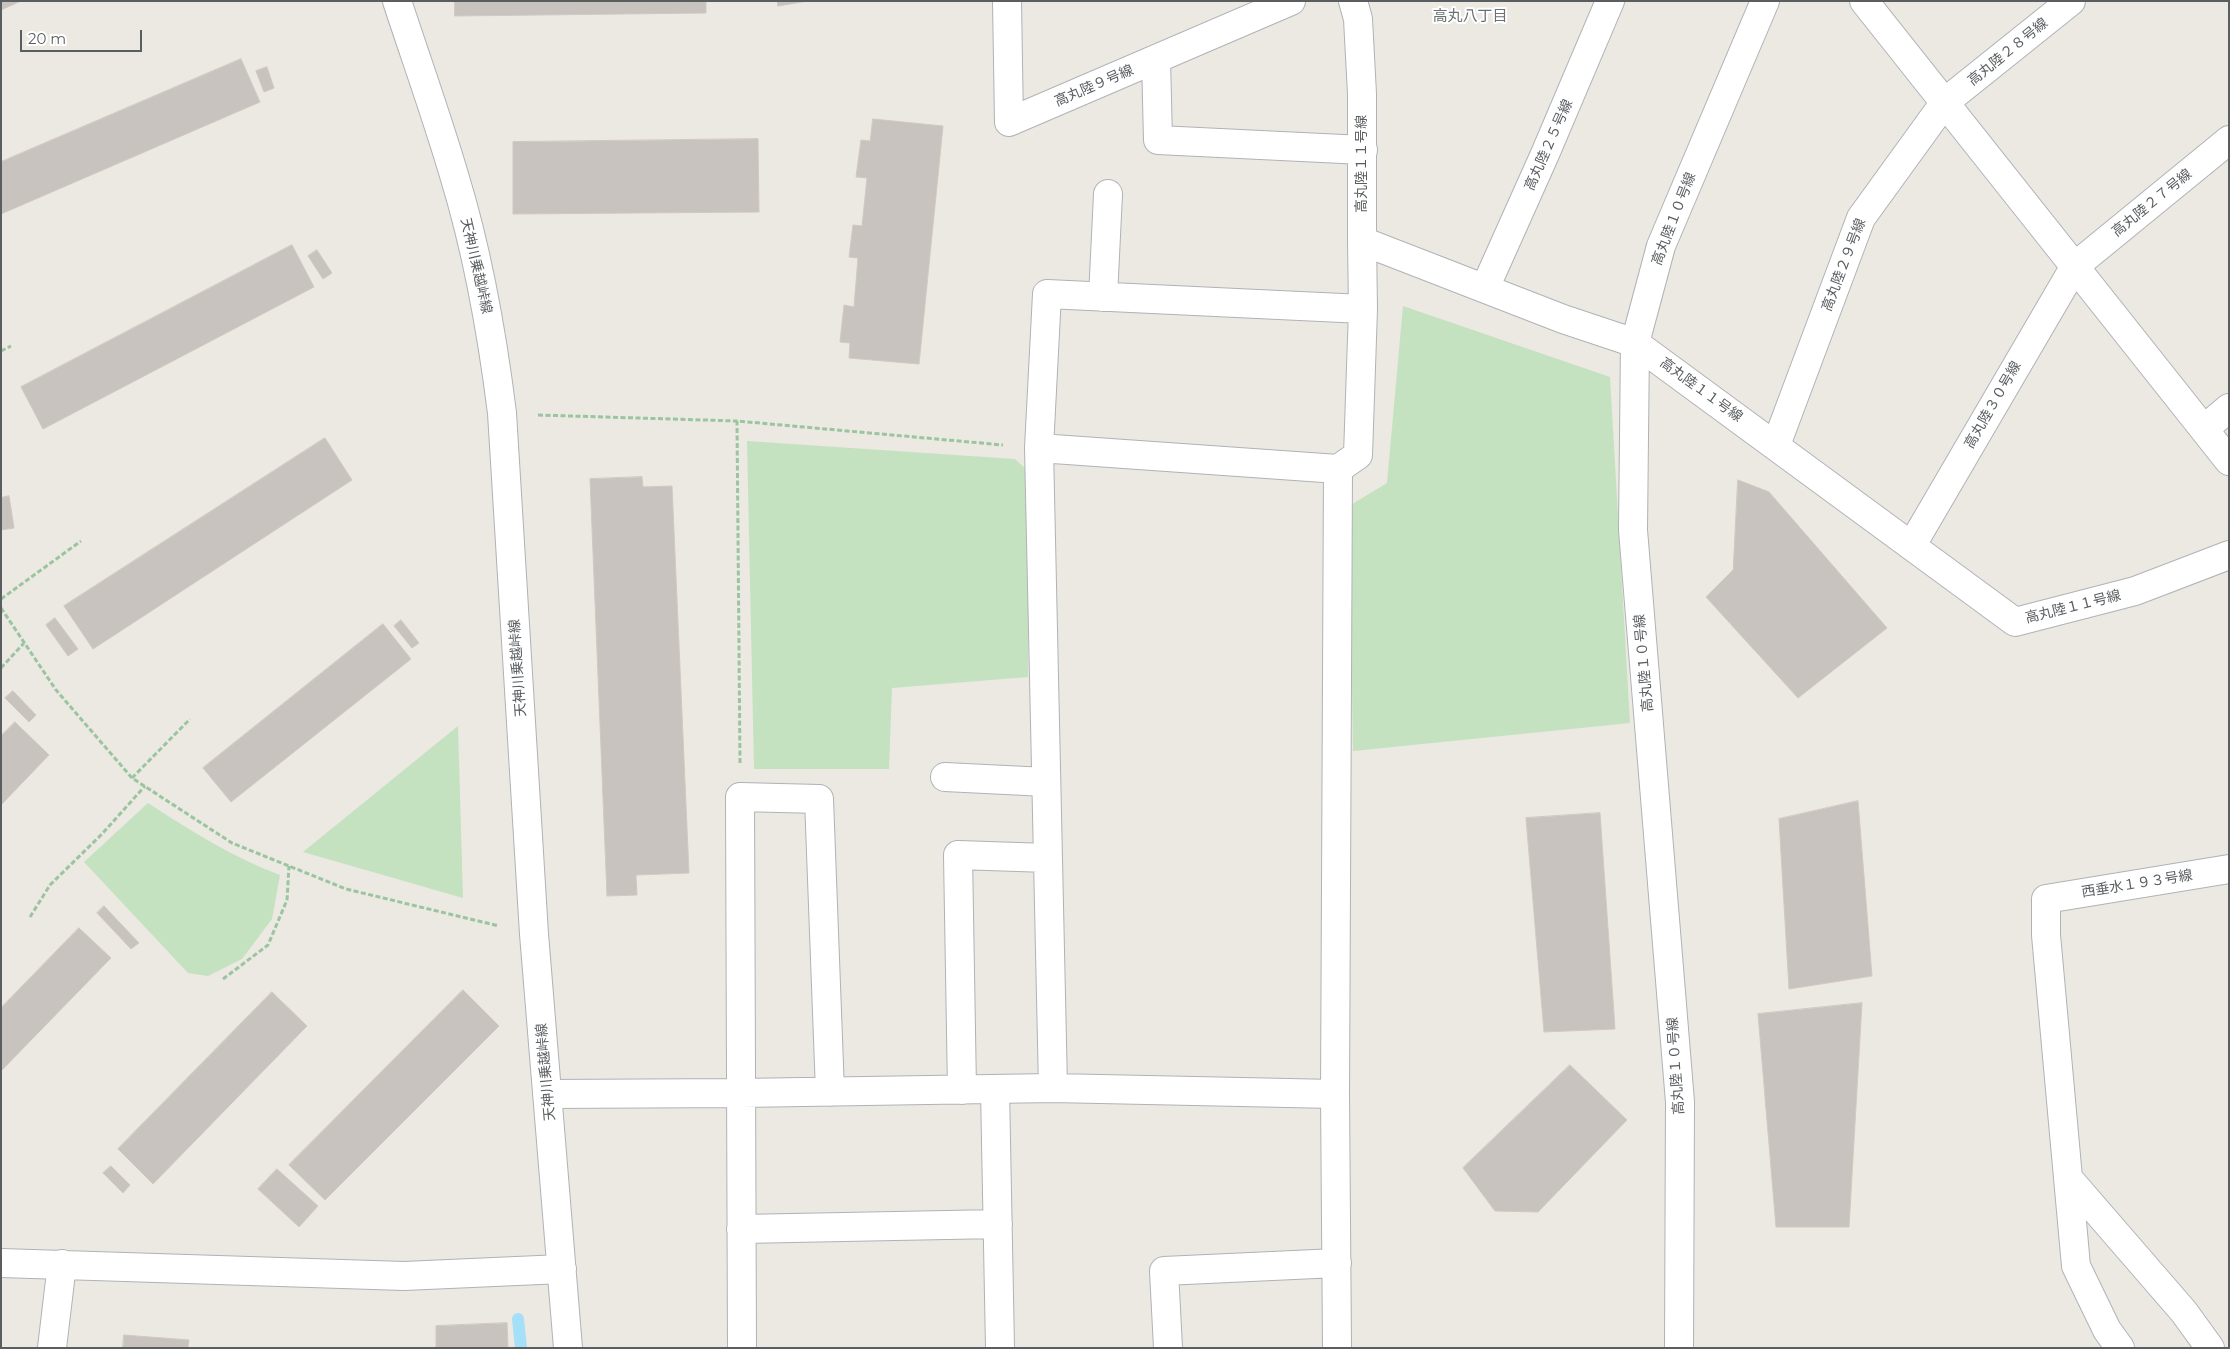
<!DOCTYPE html>
<meta charset="utf-8">
<style>
body{margin:0}
#map{position:relative;width:2230px;height:1349px;overflow:hidden;background:#ece8e2;font-family:Montserrat,sans-serif}
canvas{display:block}
.frame{position:absolute;inset:0;border:2px solid #5a5e61;pointer-events:none}
.scale{position:absolute;left:20px;top:30px;width:122px;height:22px;box-sizing:border-box;border:2px solid #5a5e61;border-top:0;padding-left:6px;font-size:15px;line-height:18px;white-space:nowrap;color:#5a5e61;-webkit-text-stroke:4px #fff;paint-order:stroke}
</style>
<div id="map">
<canvas width="2230" height="1349"></canvas>
<div class="frame"></div>
<div class="scale">20 m</div>
</div>
<script>
const ctx = document.querySelector('canvas').getContext('2d');
ctx.lineJoin = 'round';
function paint(path, color) {
  ctx.fillStyle = color;
  ctx.fill(path, 'evenodd');
}
function strokePath(path, color, width, dash) {
  ctx.strokeStyle = color;
  ctx.lineWidth = width;
  ctx.lineCap = dash ? 'butt' : 'round';
  ctx.setLineDash(dash || []);
  ctx.stroke(path);
}
function write(font, color, halo, rows, align = 'center') {
  ctx.font = font + ' Montserrat,"Noto Sans JP",sans-serif';
  ctx.lineWidth = 4;
  ctx.setLineDash([]);
  ctx.textBaseline = 'middle';
  ctx.strokeStyle = halo;
  ctx.fillStyle = color;
  for (const [text, x, y, turn = 0] of rows) {
    ctx.save();
    ctx.translate(x, y);
    ctx.rotate((+turn || 0) * Math.PI / 180);
    ctx.textAlign = isNaN(turn) ? turn : align;
    if (halo) ctx.strokeText(text, 0, 0);
    ctx.fillText(text, 0, 0);
    ctx.restore();
  }
}
paint(new Path2D(`
 M1403 306 1610 377 1630 723 1353 751 1349 506 1387 483Z
 M747 441 1015 459 1028 471V677L892 688 889 769H754Z
 M458 726 463 898 303 852Z
 M148 803C191 831 232 857 280 875L272 919 242 959 208 976 188 973 84 862Z`), '#c4e2bf');
strokePath(new Path2D(`
 M518 1319 521 1348`), '#a5e0f9', 12);
const building = new Path2D(`
 M1 1H21L1 10Z
 M455 1H706V13L455 16Z
 M778 1H808L778 6Z
 M241 59 260 102 1 214V162Z
 M267 67 274 88 264 92 256 71Z
 M873 119 943 126 919 364 849 358 850 343 840 342 844 305 854 307 858 258 849 257 853 225 862 226 867 178 856 177 861 140 870 141Z
 M758 139 759 212 513 214V142Z
 M292 245 314 287 43 429 21 387Z
 M317 250 332 273 323 279 308 256Z
 M325 438 352 480 93 649 64 606Z
 M642 477 643 487 672 486 689 873 636 875 637 895 607 896 590 479Z
 M1738 480 1769 492 1887 628 1798 698 1706 597 1733 570Z
 M9 496 14 528 1 530V498Z
 M55 618 78 649 68 656 46 625Z
 M401 620 419 643 412 648 394 626Z
 M383 624 411 659 231 802 203 768Z
 M13 691 36 715 29 722 5 698Z
 M15 722 49 755 1 805V736Z
 M1858 801 1872 976 1789 989 1779 819Z
 M1600 813 1615 1029 1544 1032 1526 818Z
 M104 906 139 943 131 949 97 913Z
 M79 928 111 958 1 1071V1008Z
 M463 990 499 1026 325 1200 289 1165Z
 M272 992 307 1026 153 1184 118 1149Z
 M1862 1003 1849 1227H1776L1758 1014Z
 M1570 1065 1627 1120 1538 1212 1495 1211 1463 1168Z
 M111 1166 130 1185 123 1193 103 1173Z
 M277 1169 318 1206 299 1227 258 1189Z
 M507 1323 508 1348H436V1326Z
 M124 1335 189 1340 188 1348H123Z`);
paint(building, '#c8c3be');
strokePath(building, '#d0c9c0', 1);
const minor = new Path2D(`
 M397 1C416 59 437 117 454 175 478 253 492 333 502 413L534 934 568 1348
 M1007 1 1009 122 1291 1
 M1353 1 1358 19 1362 94V241L1563 319 1635 343 2015 622 2135 591 2229 555
 M1864 1 2229 461
 M1156 59 1158 140 1363 150
 M1485 288 1545 154 1610 1
 M1103 297 1108 194
 M2204 429 2229 408
 M1776 445 1861 218 1945 102 2071 1
 M1039 448 1338 469 1358 455 1363 309 1362 241
 M1912 545 2075 266 2229 140
 M945 777 1046 782
 M1053 1088 1039 448 1047 294 1363 309
 M995 1089 1000 1348
 M962 1090 958 855 1048 858
 M547 1094 741 1093 1053 1088 1335 1094
 M2068 1178 2184 1312 2210 1348
 M741 1229 998 1224
 M1 1263 404 1276 562 1269
 M52 1348 62 1264
 M742 1348 740 797 819 799 830 1092
 M1168 1348 1164 1271 1337 1263
 M1337 1348 1335 1094 1338 469
 M1679 1348 1680 1102 1633 530 1635 343 1661 246 1765 1
 M2120 1348 2107 1330 2076 1266 2046 935V899L2229 869`);
strokePath(minor, '#afb3b6', 30);
strokePath(new Path2D(`
 M1 351 11 346
 M538 415 737 421
 M1 599 81 541
 M1 608 56 690 132 778 232 843 346 889 499 926
 M1 668 24 643
 M740 763 737 421 1003 445
 M132 778 190 719
 M30 917 50 885 102 834 145 786
 M223 979 268 945 287 900 289 866`), '#9ac5a0', 3, [5, 2.5]);
strokePath(minor, '#fff', 28);
write('14px', '#5a5e61', '#fff', [
 ["高丸陸２８号線",2008,52,-39],
 ["高丸陸９号線",1094,86,-23],
 ["高丸陸２５号線",1549,145,-66],
 ["高丸陸１１号線",1362,164,-90],
 ["高丸陸２７号線",2152,203,-39],
 ["高丸陸１０号線",1674,219,-69],
 ["高丸陸２９号線",1844,265,-69],
 ["天神川乗越峠線",476,266,77],
 ["高丸陸１１号線",1701,390,36],
 ["高丸陸３０号線",1993,405,-60],
 ["高丸陸１１号線",2073,607,-14],
 ["高丸陸１０号線",1644,663,-95],
 ["天神川乗越峠線",518,668,-94],
 ["西垂水１９３号線",2137,884,-9],
 ["高丸陸１０号線",1676,1066,-94],
 ["天神川乗越峠線",546,1072,-95]
]);
write('15px', '#6b7073', '#fff', [
 ["高丸八丁目",1470,17]
]);
</script>
